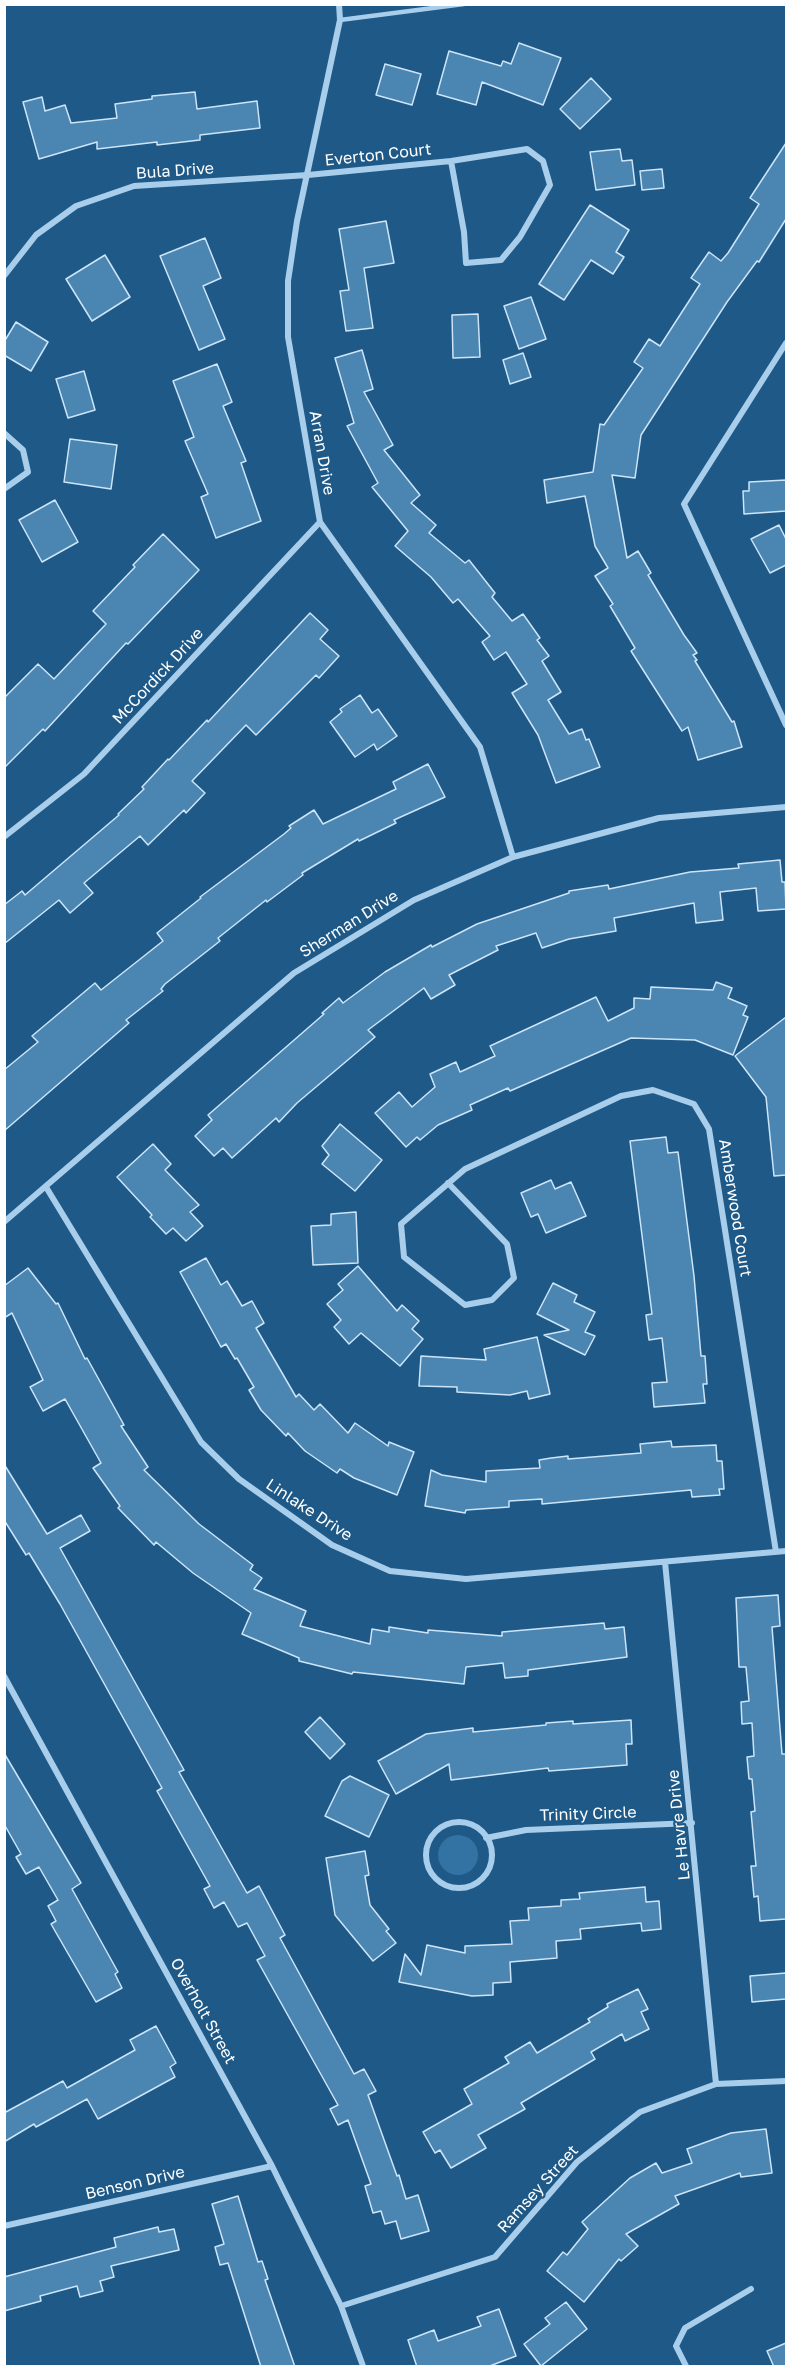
<!DOCTYPE html>
<style>
body{margin:0}
#map{position:relative;width:791px;height:2371px;overflow:hidden;background:#1e5987;font-family:"Golos Text",sans-serif}
canvas{display:block}
.frame{position:absolute;inset:0;border:6px solid #fff;pointer-events:none}
</style>
<div id="map">
<canvas width="791" height="2371"></canvas>
<div class="frame"></div>
</div>
<script>
const ctx = document.querySelector('canvas').getContext('2d');
ctx.lineJoin = 'round';
function paint(path, color) {
  ctx.fillStyle = color;
  ctx.fill(path, 'evenodd');
}
function strokePath(path, color, width, dash) {
  ctx.strokeStyle = color;
  ctx.lineWidth = width;
  ctx.lineCap = dash ? 'butt' : 'round';
  ctx.setLineDash(dash || []);
  ctx.stroke(path);
}
function write(font, color, halo, rows, align = 'center') {
  ctx.font = font + ' "Golos Text",sans-serif';
  ctx.lineWidth = 4.5;
  ctx.setLineDash([]);
  ctx.textBaseline = 'middle';
  ctx.strokeStyle = halo;
  ctx.fillStyle = color;
  for (const [text, x, y, turn = 0] of rows) {
    ctx.save();
    ctx.translate(x, y);
    ctx.rotate((+turn || 0) * Math.PI / 180);
    ctx.textAlign = isNaN(turn) ? turn : align;
    if (halo) ctx.strokeText(text, 0, 0);
    ctx.fillText(text, 0, 0);
    ctx.restore();
  }
}
paint(new Path2D(`
 M438 1855a20 20 0 1 1 40 0a20 20 0 1 1-40 0Z`), '#3273a4');
const building = new Path2D(`
 M519 43 561 58 543 105 482 82 476 105 437 94 449 51 501 66 503 61 511 64Z
 M385 64 421 74 412 105 376 95Z
 M591 78 611 99 580 129 560 109Z
 M195 92 197 109 257 101 260 128 200 135V140L157 145V142L97 149V142L39 159 23 102 42 97 45 111 65 105 71 123 117 118 115 104 152 99V96Z
 M786 143V219L759 262 757 261 727 302 641 435 635 478 612 475 627 558 638 551 651 573 648 575 684 635 697 653 693 655 697 660 695 661 732 722 734 721 742 747 698 760 688 727 682 731 631 651 635 648 610 606 613 604 595 576 608 568 595 546 585 496 547 503 544 480 593 472 600 424 604 425 643 368 634 362 649 339 660 346 700 284 691 278 709 252 721 261 728 253 759 204 750 198Z
 M620 149 622 161 632 160 635 185 596 190 590 152Z
 M662 169 664 188 642 190 640 171Z
 M590 205 629 230 616 252 624 257 613 274 591 260 564 300 539 284Z
 M386 221 394 263 364 268 373 328 346 331 340 291 349 290 339 229Z
 M205 238 221 278 203 286 225 339 199 350 160 256Z
 M105 255 130 297 92 321 66 279Z
 M531 297 546 339 519 349 504 306Z
 M478 314 480 357 453 358 452 315Z
 M16 322 48 342 31 371 4 355V342Z
 M362 350 373 389 364 392 393 445 384 450 420 495 411 503 436 525 429 533 465 563 469 560 495 593 492 597 512 621 523 614 540 638 537 640 549 656 542 661 561 692 548 700 569 734 582 729 586 740 589 739 600 767 556 783 538 735 512 693 527 684 506 652 494 660 482 642 490 636 458 599 453 603 431 577 395 546 408 531 372 487 378 483 347 426 354 423 335 358Z
 M523 353 531 377 510 384 503 360Z
 M217 364 232 402 223 406 246 461 241 463 261 521 216 538 201 497 208 494 185 441 194 437 173 381Z
 M84 371 95 410 68 418 56 379Z
 M70 439 117 445 111 489 64 482Z
 M786 480V511L744 514 743 491H749V482Z
 M55 500 78 542 42 562 19 520Z
 M779 525 786 539V565L770 573 751 539Z
 M163 534 199 570 128 644 126 643 45 731 43 729 4 768V698L38 664 54 679 106 624 93 611 135 567 133 565Z
 M310 613 328 630 320 639 339 656 319 678 316 675 256 735 246 725 192 781 205 793 186 813 184 810 148 845 140 836 84 883 93 893 70 913 59 900 4 944V905L22 891 25 895 119 815 118 814 144 789 142 787 168 759 169 760 207 720 208 722Z
 M360 695 372 713 378 709 397 736 377 750 374 744 355 757 330 722 342 712 340 709Z
 M428 764 445 797 394 820 396 823 359 841 358 839 302 873 303 875 267 902 266 900 218 938 220 941 165 984 161 989 163 991 126 1020 129 1023 4 1131V1070L38 1042 32 1036 95 983 101 990 163 941 157 933 201 898 200 897 284 834 291 828 289 826 314 810 323 824 396 789 393 782Z
 M780 860 782 882H785L786 909 758 911 756 888 720 892 723 920 696 923 694 903 614 918 616 931 569 939 542 948 536 933 496 946 498 950 449 975 455 985 431 999 424 988 368 1030 375 1037 297 1103 279 1122 276 1118 232 1158 223 1148 214 1156 195 1136 212 1120 208 1115 324 1014 322 1013 339 998 343 1003 385 972 431 945 432 947 477 924 569 893V891L608 885 609 889 690 872 739 868 738 864Z
 M716 982 732 988 728 998 747 1006 743 1015 748 1017 733 1055 695 1040 631 1038 510 1091 508 1088 470 1105 472 1110 438 1125 420 1140 417 1137 406 1147 375 1113 399 1092 412 1107 435 1087 430 1074 456 1062 460 1072 495 1056 490 1046 596 997 608 1021 634 1008V998L650 999 651 987 713 990Z
 M786 1017V1175L774 1176 766 1097 735 1056Z
 M340 1124 382 1160 355 1191 322 1164 329 1155 322 1146Z
 M666 1137 668 1153 678 1152 694 1276 701 1356H705L707 1384H703L705 1403 654 1407 652 1383 667 1382 662 1338 649 1340 646 1315 652 1314 630 1141Z
 M153 1144 171 1164 165 1170 199 1205 190 1212 203 1226 186 1241 173 1228 166 1234 150 1217 152 1215 117 1177Z
 M551 1180 555 1189 571 1182 586 1216 546 1233 538 1214 531 1217 521 1193Z
 M356 1212 358 1263 313 1265 311 1226 331 1225V1214Z
 M206 1258 221 1285 227 1281 242 1306 252 1301 264 1323 256 1328 296 1397 299 1394 314 1410 320 1404 348 1433 355 1423 388 1446 389 1442 414 1452 397 1495 354 1478 340 1469 337 1473 305 1451 288 1433 286 1436 261 1410 249 1390 254 1387 237 1358 235 1359 226 1344 221 1347 180 1272Z
 M358 1266 397 1311 402 1305 419 1321 412 1329 423 1339 400 1366 361 1333 349 1344 334 1327 341 1320 327 1304 343 1290 338 1284Z
 M28 1268 56 1304 58 1303 85 1359 87 1358 124 1425 121 1426 148 1467 144 1470 199 1524 253 1565 250 1570 262 1578 254 1589 306 1611 300 1626 370 1644 372 1629 389 1632V1627L428 1633V1630L502 1636V1632L604 1623 605 1629 624 1627 627 1657 528 1670V1676L505 1678 503 1663 466 1667 464 1684 353 1672 352 1674 299 1661V1658L242 1634 251 1613 193 1573 156 1542 154 1545 118 1508 120 1506 93 1468 101 1463 65 1399 43 1411 30 1387 43 1380 12 1313 4 1318V1286Z
 M553 1283 577 1295 574 1302 595 1312 585 1332 595 1336 585 1355 544 1335 569 1330 537 1314Z
 M537 1337 550 1394 529 1399 527 1391 510 1395 457 1392V1387L419 1386 421 1356 486 1360 484 1349Z
 M671 1441 672 1447 716 1445 717 1461H722L724 1489H719L720 1495 692 1497 691 1490 542 1504V1499L509 1501V1507L466 1510 465 1513 425 1506 431 1470 442 1475 486 1482V1471L540 1468 539 1460 551 1458 568 1456V1459L641 1453 640 1444Z
 M4 1464 47 1534 81 1515 90 1531 60 1548 184 1770 179 1772 247 1893 259 1886 285 1935 280 1938 354 2074 364 2069 376 2091 368 2095 397 2176 399 2175 406 2199 418 2195 429 2231 401 2239 396 2221 385 2224 381 2211 373 2213 365 2186 371 2184 348 2120 338 2125 330 2109 338 2105 257 1960 265 1956 247 1923 238 1927 224 1902 214 1908 204 1889 210 1886 157 1791 162 1788 60 1604 29 1553 26 1555 4 1520Z
 M778 1595 780 1626 772 1627 782 1754H786V1919L760 1921 758 1896 754 1897 751 1866H756L751 1812 755 1811 752 1779H749L747 1757 754 1756 752 1723 742 1724 741 1702 749 1701 746 1667H739L736 1598Z
 M320 1717 345 1744 330 1759 305 1732Z
 M631 1720 632 1744H626L627 1765 549 1771 548 1768 451 1780 449 1764 396 1794 378 1761 426 1734 473 1728V1732L546 1725V1723L573 1721V1724Z
 M4 1753 81 1883 72 1889 118 1972 115 1974 122 1988 96 2002 51 1924 56 1921 48 1906 58 1900 39 1867 26 1874 16 1857 21 1854 4 1824Z
 M350 1776 389 1795 369 1837 325 1816 342 1781Z
 M365 1851 369 1875 365 1876 370 1905 389 1929 386 1931 396 1943 373 1961 335 1915 326 1858Z
 M645 1887 646 1902 659 1901 661 1929 642 1931 641 1923 580 1929 581 1939 556 1941 557 1958 510 1962 511 1982 493 1983V1995L472 1996 399 1982 405 1954 421 1975 427 1945 465 1953V1946L512 1944 510 1921 529 1920 528 1908 561 1906V1900L580 1899 579 1893Z
 M786 1973V1999L752 2002 750 1976Z
 M638 1989 648 2009 641 2012 649 2029 625 2041 622 2034 591 2052 595 2059 521 2103 525 2109 478 2135 486 2148 451 2168 440 2150 435 2153 423 2132 472 2104 464 2089 509 2063 505 2057 530 2042 537 2053 590 2022 588 2019 608 2007 607 2004Z
 M156 2026 176 2063 170 2067 175 2077 98 2119 87 2099 36 2127 34 2124 4 2142V2113L63 2081 67 2088 135 2050 130 2040Z
 M766 2129 772 2173 741 2177 740 2173 675 2196 679 2204 626 2234 638 2246 621 2261 619 2259 584 2302 547 2271 563 2252 567 2255 588 2229 582 2222 630 2178 656 2163 662 2173 692 2163 687 2149 731 2133Z
 M238 2196 258 2262 262 2261 268 2279 265 2280 295 2367H261L228 2263 220 2265 215 2247 224 2244 212 2204Z
 M158 2227 159 2232 174 2229 179 2250 111 2266 114 2277 100 2281 103 2291 80 2297 77 2286 40 2296 41 2301 4 2311V2277L116 2247 114 2238Z
 M566 2302 587 2329 541 2366 524 2344 550 2324 545 2318Z
 M499 2309 516 2356 487 2367H417L408 2340 434 2330 438 2341 481 2326 477 2317Z
 M786 2343V2367H774L767 2351Z`);
paint(building, '#4b85b1');
strokePath(building, '#cde5f8', 1.5);
strokePath(new Path2D(`
 M340 20 464 4`), '#a8ceeb', 4.5);
strokePath(new Path2D(`
 M339 4 340 20 297 221 288 281V337L320 522 480 747 513 857
 M4 276 36 235 76 206 134 186 308 175 451 161 464 232 466 263 501 260 520 237 550 185 543 161 527 149 451 161
 M786 343 684 504 786 725
 M4 433 23 450 28 472 4 489
 M4 837 84 774 320 522
 M448 1183 507 1244 514 1278 492 1300 465 1305 404 1257 401 1224 465 1169 621 1096 653 1090 694 1104 709 1129 776 1552
 M46 1187 201 1442 239 1479 332 1545 390 1571 466 1579 786 1551
 M4 1222 294 973 414 900 513 857 659 818 786 807
 M665 1562 716 2084
 M4 1676 272 2166 341 2306 363 2366
 M426 1855a33 33 0 1 1 66 0a33 33 0 1 1-66 0Z
 M486 1838 526 1830 692 1823
 M4 2226 272 2166
 M341 2306 495 2257 577 2162 640 2112 716 2084 786 2081
 M686 2366 676 2346 685 2328 751 2289`), '#a8ceeb', 6);
write('16px', '#fff', '#1e5987', [
 ["Everton Court",378,155,-6],
 ["Bula Drive",175,171,-4],
 ["Arran Drive",322,453,80],
 ["McCordick Drive",158,676,-47],
 ["Sherman Drive",349,924,-32],
 ["Amberwood Court",735,1208,81],
 ["Linlake Drive",309,1510,33],
 ["Trinity Circle",588,1814,-2],
 ["Le Havre Drive",679,1825,-96],
 ["Overholt Street",203,2011,61],
 ["Benson Drive",135,2183,-13],
 ["Ramsey Street",538,2189,-48]
]);
</script>
